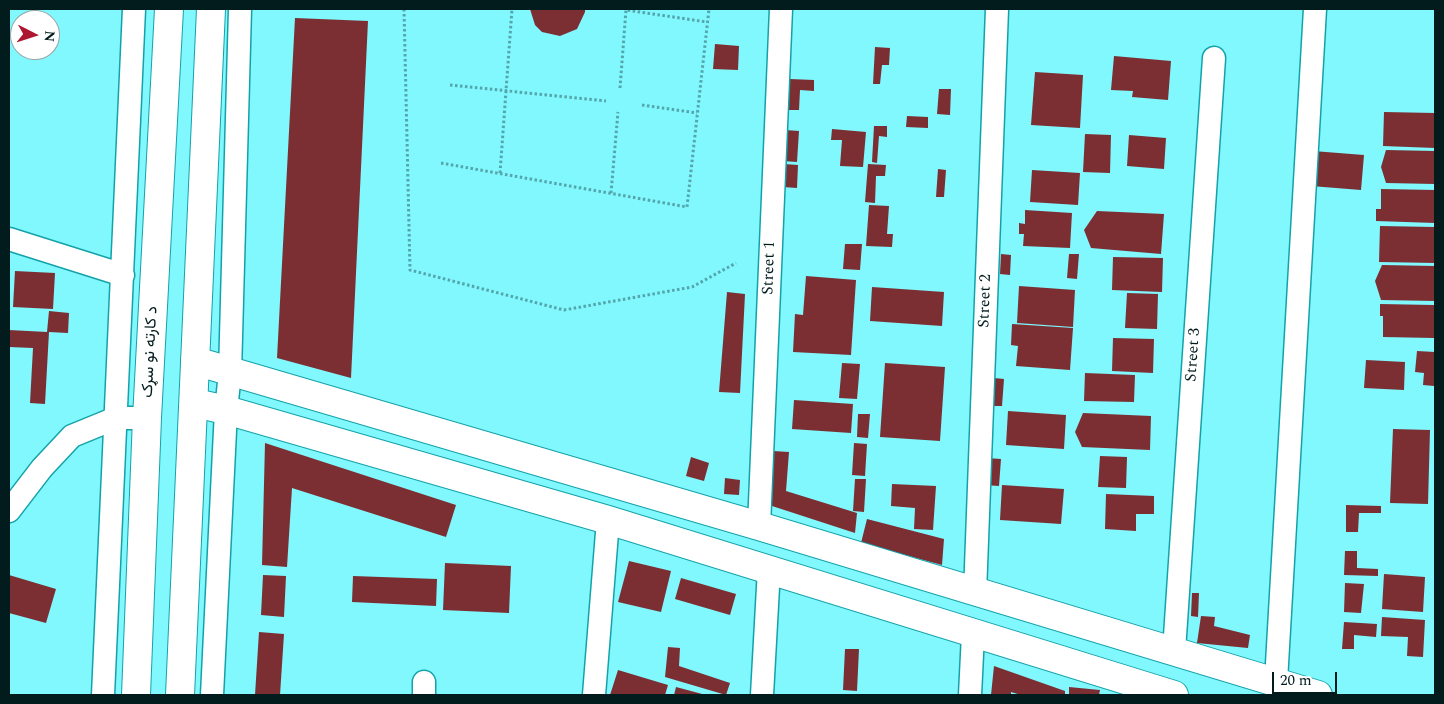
<!DOCTYPE html>
<meta charset="utf-8">
<style>
body{margin:0}
#map{position:relative;width:1444px;height:704px;overflow:hidden;background:#81f7fe;font-family:Spectral,serif}
canvas{display:block}
.frame{position:absolute;inset:0;border:10px solid #021b1d;pointer-events:none}
.north{position:absolute;left:10px;top:10px;width:50px;height:50px;box-sizing:border-box;background:#fff;border:1px solid #9aa4a5;border-radius:50%;rotate:95deg;font-size:14px;font-weight:700;line-height:20px;text-align:center;color:#021b1d}
.north::after{content:'';display:block;margin:auto;width:18px;height:22px;background:#ad1830;clip-path:polygon(50% 0,100% 100%,50% 72%,0 100%)}
.scale{position:absolute;left:1272px;top:672px;width:65px;height:22px;box-sizing:border-box;border:2px solid #021b1d;border-top:0;padding-left:6px;font-size:15px;line-height:18px;white-space:nowrap;color:#021b1d;-webkit-text-stroke:4px #fff;paint-order:stroke}
</style>
<div id="map">
<canvas width="1444" height="704"></canvas>
<div class="frame"></div>
<div class="north">N</div>
<div class="scale">20 m</div>
</div>
<script>
const ctx = document.querySelector('canvas').getContext('2d');
ctx.lineJoin = 'round';
function paint(path, color) {
  ctx.fillStyle = color;
  ctx.fill(path, 'evenodd');
}
function strokePath(path, color, width, dash) {
  ctx.strokeStyle = color;
  ctx.lineWidth = width;
  ctx.lineCap = dash ? 'butt' : 'round';
  ctx.setLineDash(dash || []);
  ctx.stroke(path);
}
function write(font, color, halo, rows, align = 'center') {
  ctx.font = font + ' Spectral,Vazirmatn,serif';
  ctx.lineWidth = 5;
  ctx.setLineDash([]);
  ctx.textBaseline = 'middle';
  ctx.strokeStyle = halo;
  ctx.fillStyle = color;
  for (const [text, x, y, turn = 0] of rows) {
    ctx.save();
    ctx.translate(x, y);
    ctx.rotate((+turn || 0) * Math.PI / 180);
    ctx.textAlign = isNaN(turn) ? turn : align;
    if (halo) ctx.strokeText(text, 0, 0);
    ctx.fillText(text, 0, 0);
    ctx.restore();
  }
}
paint(new Path2D(`
 M530 9H585V12L577 29 560 36 542 32 535 25Z
 M295 18 368 21 351 378 277 358Z
 M715 44 739 46 738 70 713 69Z
 M875 47 890 48 889 65H882L880 84H873Z
 M1114 56 1171 61 1168 100 1132 97 1133 91 1111 90Z
 M1035 72 1083 75 1080 128 1031 125Z
 M790 79 814 80V91L800 90 799 110H788Z
 M939 89H951L950 115 937 114Z
 M1384 112 1435 113V148L1383 146Z
 M907 116 928 117V128L906 127Z
 M874 126H887V137L879 136 877 163 872 162Z
 M832 129 866 132 863 167 840 166 842 140H831Z
 M785 130 799 131 797 162 783 161Z
 M1085 134 1111 135 1110 173 1083 172Z
 M1129 135 1166 138 1164 169 1127 166Z
 M1386 150 1435 151V184L1386 183 1381 167Z
 M1313 151 1364 155 1361 190 1311 186Z
 M784 164 798 165 797 188 783 187Z
 M868 164 886 165 885 176H876L875 203 865 202Z
 M938 169 946 170 944 197H936Z
 M1032 170 1080 173 1078 205 1030 202Z
 M1381 189 1435 190V223L1376 221V209H1381Z
 M869 205 889 206 887 234H893L892 247 866 246Z
 M1025 210 1072 213 1070 248 1023 246 1024 234H1019V223L1025 224Z
 M1097 211 1164 214 1161 254 1091 248 1084 230Z
 M1380 226 1435 227V263L1379 262Z
 M845 244H862L860 270 843 269Z
 M1001 254 1011 255 1010 275 1000 274Z
 M1069 254H1079L1077 279 1067 278Z
 M1113 257 1163 258 1162 292 1112 290Z
 M1382 265 1435 266V301L1381 300 1375 281Z
 M15 271 55 273 53 309 13 307Z
 M806 276 856 280 851 355 793 352 795 314 803 315Z
 M1019 286 1075 290 1073 327 1017 323Z
 M872 287 944 292 942 326 870 321Z
 M727 292 745 294 740 393 719 392Z
 M1127 293 1158 294 1157 329 1125 328Z
 M1380 304 1434 305V338L1383 337V316H1380Z
 M49 311 69 313 68 333 49 332 45 404 30 403 33 348 9 347V330L47 332Z
 M1012 324 1073 328 1070 370 1016 366 1018 346 1011 345Z
 M1113 338 1154 339 1153 373 1112 371Z
 M1417 351 1435 352 1434 386 1423 385 1424 373 1415 372Z
 M1366 360 1405 362 1404 390 1364 388Z
 M842 363 860 364 857 399 839 398Z
 M885 363 945 367 940 441 880 437Z
 M1085 373 1135 375 1134 402 1084 401Z
 M994 378 1004 379 1002 406H992Z
 M794 400 853 404 851 433 792 429Z
 M1008 411 1066 415 1064 449 1006 445Z
 M1083 413 1151 416 1150 450 1082 447 1075 432Z
 M858 414H870L868 438 857 437Z
 M1393 429 1430 430 1428 504 1390 503Z
 M265 443 456 505 446 537 292 488 287 567 262 565Z
 M854 443 867 444 865 476 852 475Z
 M773 451 789 452 786 491 857 513 855 533 769 505Z
 M1100 456 1127 457 1126 488 1098 487Z
 M691 457 709 463 704 481 686 476Z
 M986 458 1001 459 999 486 984 485Z
 M725 478 740 480 739 495 724 494Z
 M855 479H866L864 512 853 511Z
 M892 484 936 486 933 530 914 529 915 508 891 506Z
 M1002 485 1064 489 1061 524 1000 520Z
 M1106 494 1154 496V514H1136V531L1105 529Z
 M1346 505 1381 506V513H1359L1358 532H1346Z
 M867 519 944 539 942 565 861 543Z
 M1345 551H1357V568L1378 569V576L1344 575Z
 M629 561 671 571 661 612 618 602Z
 M445 563 511 566 509 613 443 610Z
 M1384 574 1425 577 1423 612 1382 609Z
 M9 575 56 589 46 623 9 613Z
 M263 575 286 576 284 617 261 615Z
 M353 576 437 579 436 606 352 602Z
 M681 578 736 594 730 615 675 599Z
 M1345 583 1364 584 1361 613 1344 612Z
 M1192 593H1199L1198 617 1191 616Z
 M1201 616 1215 617 1214 626 1250 635 1248 648 1197 643Z
 M1382 617 1425 620 1423 657 1407 656 1408 637 1381 636Z
 M1344 622 1377 624 1376 637 1354 635V649H1342Z
 M259 632 284 634 280 695H255Z
 M668 647 680 648 679 666 730 683 726 695 665 677Z
 M845 649H859L857 691 843 690Z
 M994 666 1065 691V695H1021L1011 692V695H991Z
 M618 670 668 685 665 695H610Z
 M676 687 706 695H674Z
 M1069 687 1100 690 1099 695H1069Z`), '#7c2f32');
const street = new Path2D(`
 M9 239 123 275
 M9 511 42 468 72 436 116 418H147
 M759 526 781 9
 M975 593 997 9
 M1174 651 1214 58
 M1276 681 1315 9
 M103 695 134 9
 M212 695 226 410 230 373 240 9
 M424 695V682
 M594 695 608 520
 M762 695 769 569
 M970 695 973 634`);
const secondary = new Path2D(`
 M195 361 759 526 1318 695
 M195 403 226 410 608 520 1174 695`);
const highway = new Path2D(`
 M136 695 147 418 169 9
 M180 695 211 9`);
strokePath(street, '#14a2a9', 25);
strokePath(secondary, '#14a2a9', 30);
strokePath(highway, '#14a2a9', 30);
strokePath(new Path2D(`
 M404 9 410 270 564 310 692 287 736 263
 M450 85 606 101
 M620 88 626 10 707 22
 M642 105 697 113
 M441 163 687 207 709 9
 M500 173 512 9
 M611 193 618 112`), '#52a6ac', 3, [2.5, 2.5]);
strokePath(street, '#fff', 22);
strokePath(secondary, '#fff', 28);
strokePath(highway, '#fff', 28);
write('16px', '#021b1d', '#fff', [
 ["Street 1",770,268,-88],
 ["Street 2",986,301,-88],
 ["د کارته نو سړک",151,352,-87],
 ["Street 3",1194,355,-86]
]);
</script>
